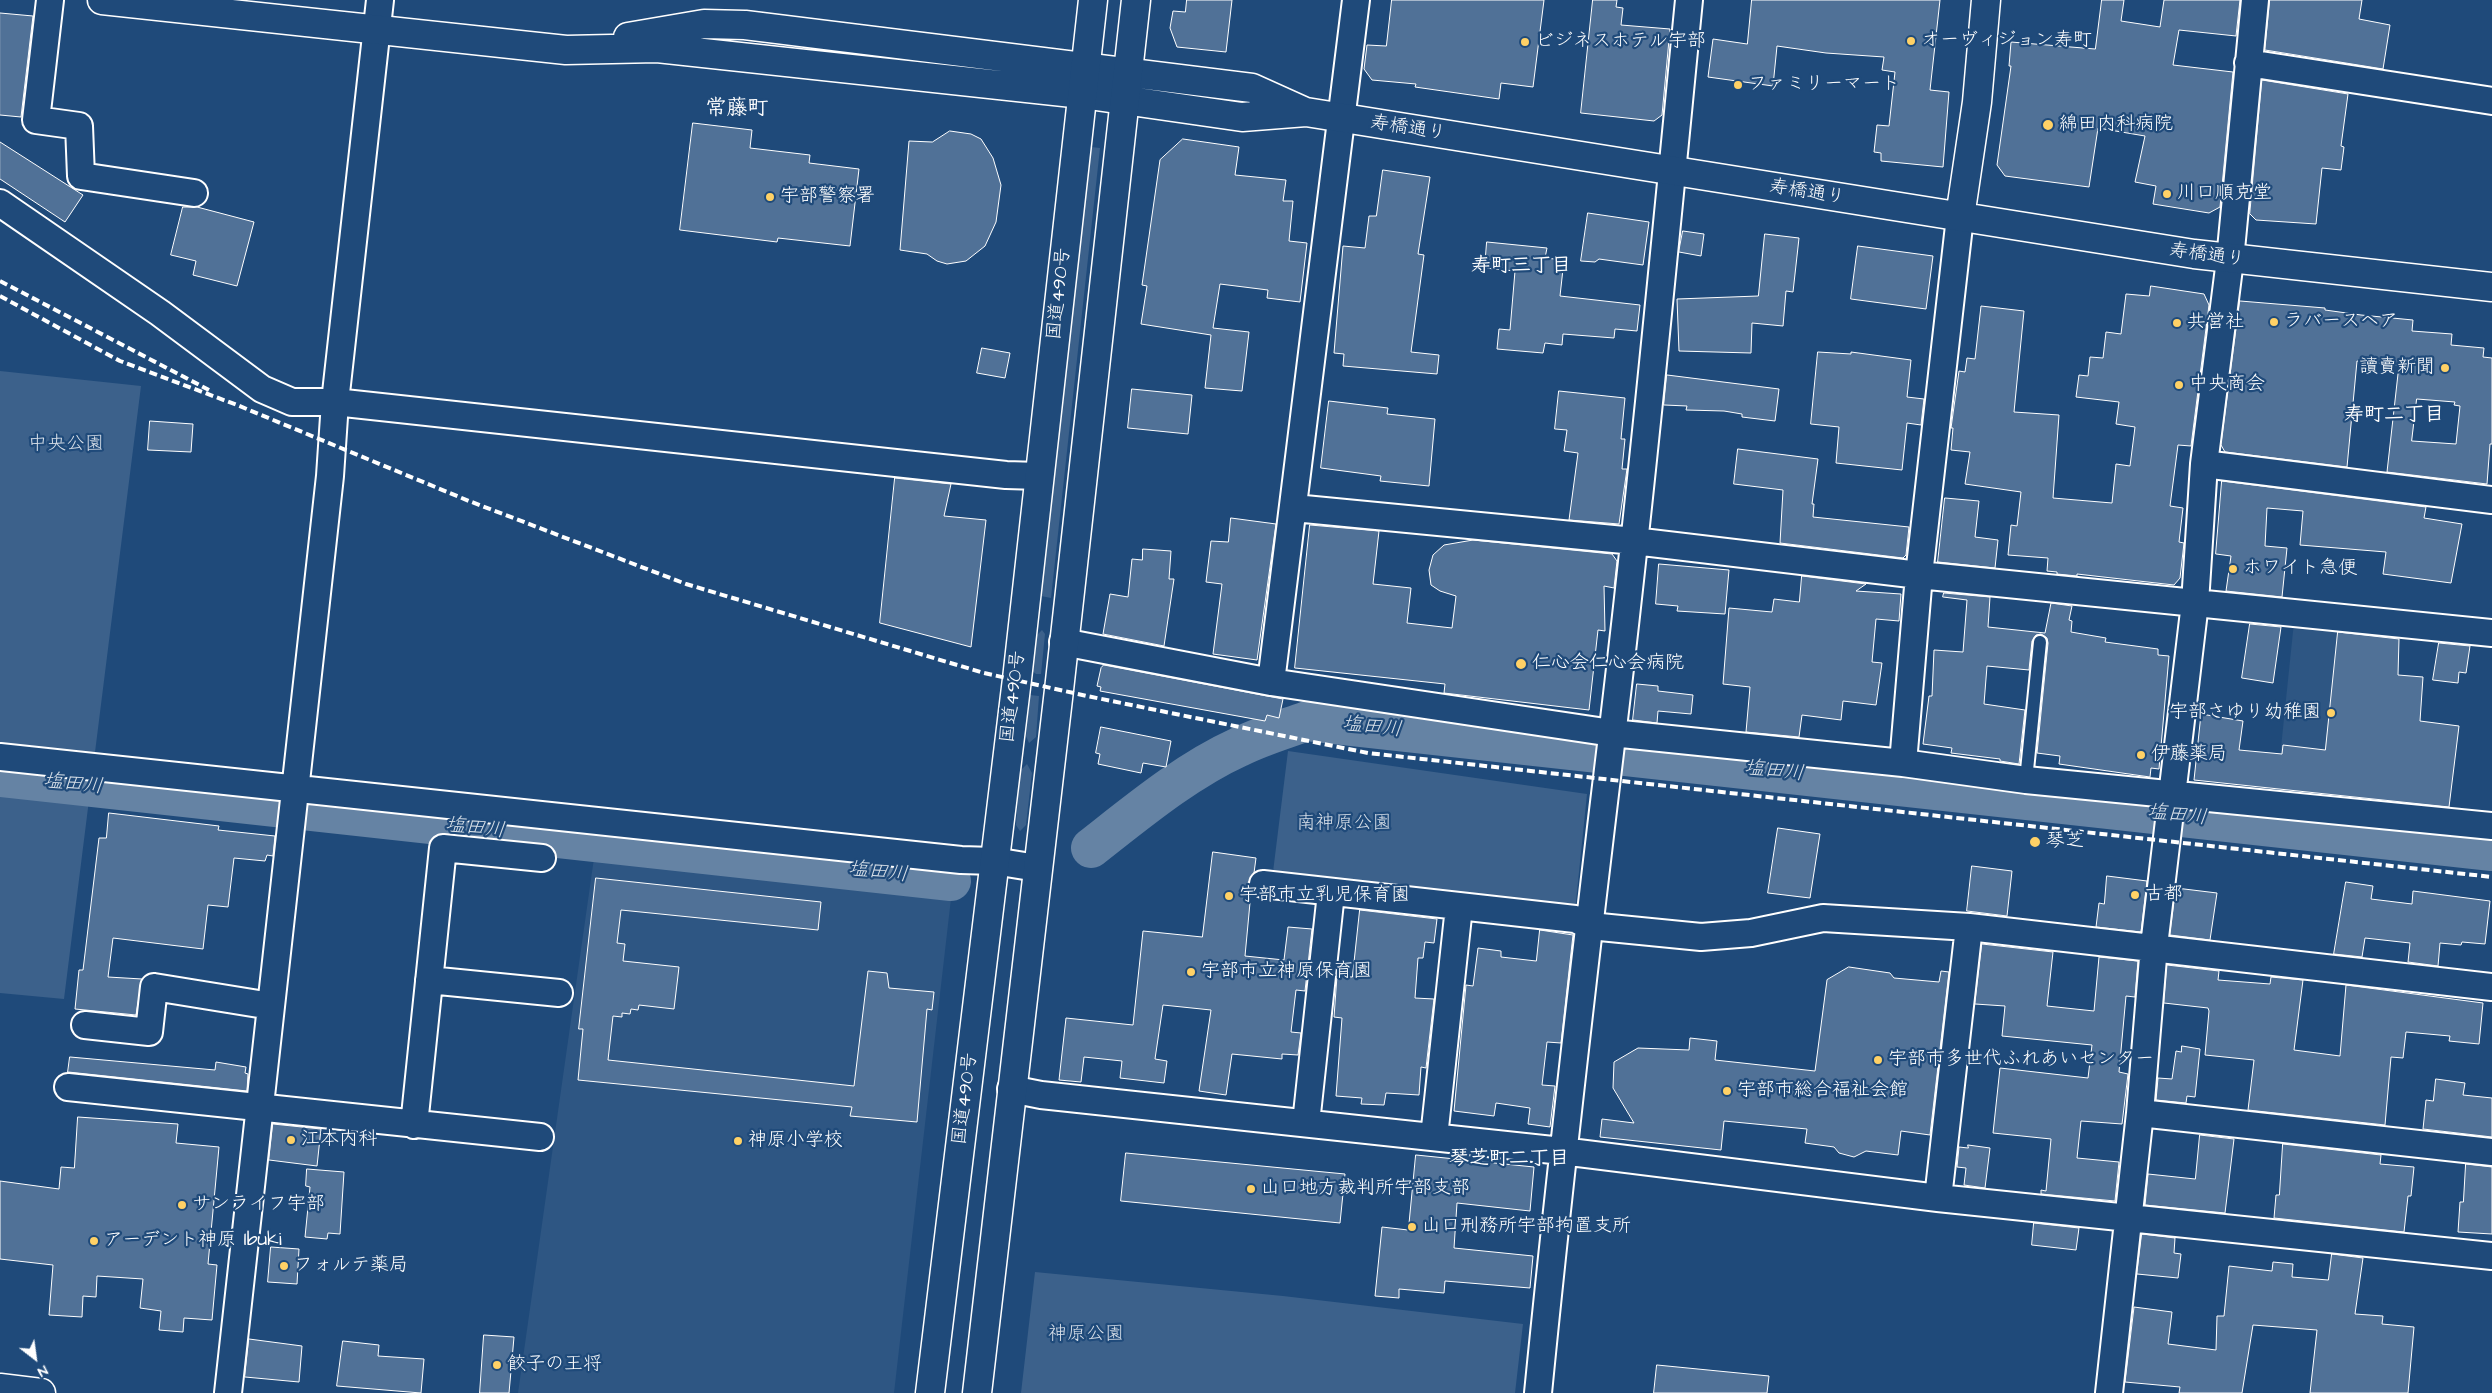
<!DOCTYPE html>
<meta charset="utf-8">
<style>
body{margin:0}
#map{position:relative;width:2492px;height:1393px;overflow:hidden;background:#1f4a7a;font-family:"Architects Daughter",sans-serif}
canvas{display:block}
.north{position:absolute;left:10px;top:1333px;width:50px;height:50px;-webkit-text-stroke:4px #1f4a7a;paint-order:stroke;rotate:150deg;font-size:14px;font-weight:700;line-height:20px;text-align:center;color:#fff}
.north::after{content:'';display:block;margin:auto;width:18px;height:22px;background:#fff;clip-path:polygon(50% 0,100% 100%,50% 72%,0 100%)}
</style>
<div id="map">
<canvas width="2492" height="1393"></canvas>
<div class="north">N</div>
</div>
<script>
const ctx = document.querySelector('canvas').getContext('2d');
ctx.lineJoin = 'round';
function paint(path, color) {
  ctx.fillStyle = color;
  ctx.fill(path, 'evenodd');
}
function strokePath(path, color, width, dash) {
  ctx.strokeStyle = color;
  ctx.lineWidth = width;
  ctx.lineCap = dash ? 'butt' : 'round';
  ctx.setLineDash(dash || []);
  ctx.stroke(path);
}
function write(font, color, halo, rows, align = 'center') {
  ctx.font = font + ' "Architects Daughter","Klee One",sans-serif';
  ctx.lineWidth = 4.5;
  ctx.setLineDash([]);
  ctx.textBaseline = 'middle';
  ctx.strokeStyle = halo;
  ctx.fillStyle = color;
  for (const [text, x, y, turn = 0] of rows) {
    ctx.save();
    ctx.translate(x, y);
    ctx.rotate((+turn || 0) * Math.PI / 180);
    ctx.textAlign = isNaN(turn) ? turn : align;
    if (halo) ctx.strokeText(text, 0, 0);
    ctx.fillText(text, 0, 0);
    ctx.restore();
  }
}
paint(new Path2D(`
 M2294 622 2386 631 2367 805 2276 796Z
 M595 851 952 890 894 1393H518Z`), '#2e5683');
paint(new Path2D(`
 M1091 147 1100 148 1051 598 1041 596Z
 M0 371 141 386 64 999 0 993Z
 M1042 630 1045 634 1041 674H1036L1031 670 1037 635Z
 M1030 695 1039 696 1036 737 1029 743 1026 736Z
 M1288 751 1587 794 1575 911 1272 880Z
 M1027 764 1032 773 1026 825 1020 831 1016 825 1020 771Z
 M1035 1272 1283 1296 1523 1324 1515 1393H1021Z`), '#3c618b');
strokePath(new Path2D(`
 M0 777 951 881
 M1091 848C1137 812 1186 771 1239 747 1261 736 1285 729 1307 721L2492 851`), '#6583a4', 40);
const building = new Path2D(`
 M1187 0H1232L1226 52 1177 47 1170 28 1173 11 1185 12Z
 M1392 0H1544L1533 87 1501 83 1499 99 1415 87 1416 84 1372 80 1364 69 1367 45 1386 46Z
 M1593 0H1617L1616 7 1623 8 1621 25 1670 29 1662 115 1654 121 1581 113Z
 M1752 0H1940L1930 90 1949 92 1943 167 1881 161V153L1874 152 1877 125 1889 126 1895 72 1882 70 1884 57 1826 53 1777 46 1773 86 1708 77 1713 39 1747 44Z
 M2102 0H2124L2121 21 2160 27 2164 0H2240L2236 36 2179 30 2173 65 2233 72 2220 207 2209 213 2153 204 2156 186 2135 182 2145 136 2098 128 2089 187 2005 176 1997 165 2011 66H2009L2011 42 2095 49Z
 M2270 0H2362L2359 19 2390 25 2383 69 2265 50Z
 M0 13 33 16 21 117 0 115Z
 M2262 80 2348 94 2341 146 2344 147 2341 170 2322 168 2316 224 2256 220 2250 214Z
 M693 123 752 130 750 148 810 155 809 163 859 169 850 246 778 238 777 242 680 230Z
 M950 131 971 134 981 139 993 158 1001 185 996 222 985 246 966 261 947 264 937 261 927 254 900 250 909 141 932 142Z
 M1183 139 1239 147 1235 175 1286 180 1283 201H1293L1289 241 1307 243 1300 302 1267 298 1268 290 1220 284 1213 328 1249 332 1242 391 1205 388 1211 335 1141 324 1147 286 1142 285 1160 160Z
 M0 142 83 195 65 222 0 179Z
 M1383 170 1430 177 1418 254 1424 255 1411 352 1439 355 1437 374 1343 366 1344 354 1334 353 1343 246 1365 248 1369 216H1376Z
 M183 207H197L254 222 237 286 193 275 196 261 171 255Z
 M1588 213 1649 222 1643 265 1599 259 1595 262 1581 261Z
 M1683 231 1704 234 1701 256 1679 252Z
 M1765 234 1799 238 1793 292 1786 291 1783 326 1752 323 1751 353 1679 351 1677 299 1758 296Z
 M1487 242 1547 248 1545 258 1564 260 1560 296 1640 305 1637 331 1615 329 1614 338 1563 334 1562 345 1545 343 1543 353 1497 349 1499 329 1510 330 1515 271 1485 268Z
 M1858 246 1933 256 1926 309 1851 299Z
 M2151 286 2204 294 2209 305 2191 446 2178 445 2170 506 2183 508 2179 542 2184 543 2180 578 2174 585 2077 574V576L2057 574V572L2047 571 2048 558 2008 555 2011 525 2017 526 2021 492 1965 484 1970 452 1951 450 1953 428H1951L1959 371 1965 372 1967 358 1975 359 1981 306 2024 311 2014 412 2059 415 2053 498 2112 503 2116 464 2130 466 2135 427 2116 424 2119 402 2076 397 2079 375 2088 376 2090 357 2103 358 2106 332 2121 334 2126 294 2149 296Z
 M2240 301 2325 308V310L2361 315 2413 320 2412 331 2452 334 2451 345 2484 348 2483 357 2492 358V444H2490L2487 484 2387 472 2399 365 2357 361 2347 467 2225 452 2221 445ZM2417 399 2455 402 2454 405 2460 406 2456 444 2412 441Z
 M982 348 1010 353 1005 378 977 373Z
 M1818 352 1851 354V352L1911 360 1907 397 1924 399 1921 425 1907 423 1902 470 1836 463 1839 427 1811 424Z
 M1667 375 1779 389 1775 421 1742 417V414L1724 411 1686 410 1687 406 1664 405Z
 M1132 389 1192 395 1188 434 1128 428Z
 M1559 391 1625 398 1621 439H1625L1622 469H1627L1619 524 1569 520 1578 453 1564 451 1567 430 1555 429Z
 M1329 401 1388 408 1387 414 1435 419 1429 486 1380 481 1381 476 1321 468Z
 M150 421 193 424 191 452 148 450Z
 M1738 449 1818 459 1812 504H1814L1813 517 1909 527 1906 555 1903 558 1780 543 1783 490 1734 484Z
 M895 478 951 484 944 516 986 520 971 647 880 623Z
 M2222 481 2426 507 2424 518 2462 524 2451 583 2383 574 2386 552 2300 545 2303 511 2267 508 2265 546 2287 548 2282 597 2226 591 2231 556 2216 554Z
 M1945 498 1979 501 1975 537 1998 540 1995 568 1938 562Z
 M1231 518 1276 524 1257 660 1213 654 1222 584 1206 582 1211 541 1228 542Z
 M1310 525 1379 531 1373 584 1411 588 1407 623 1452 628 1456 596 1440 591 1431 585 1429 570 1433 555 1444 545 1473 540 1612 554 1617 561 1614 588 1604 586 1605 631 1598 630 1589 710 1444 693 1445 684 1295 668Z
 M1143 549 1171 551 1169 579H1174L1164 646 1103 634 1110 594 1128 597 1132 559 1142 560Z
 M1659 564 1729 570 1725 614 1677 611 1678 606 1656 604Z
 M1802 576 1866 584 1856 591 1901 594 1899 621 1876 619 1872 662 1882 663 1876 705 1843 701 1841 720 1802 715 1799 737 1746 732 1750 687 1723 684 1729 608 1772 612 1774 599 1799 602Z
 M1944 593 1990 597 1988 627 2045 633 2051 603 2072 606 2069 620 2072 621 2071 632 2106 638 2105 642 2158 649V655L2169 656 2159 769 2151 768 2150 777 2059 764 2060 756 2037 753 2048 643 2047 638 2041 634 2036 635 2032 641 2029 670 1987 666 1984 704 2025 710 2019 764 2000 761V759L1951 753 1952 748 1923 744 1929 696H1932L1934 650 1963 652 1967 600 1943 597Z
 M2250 624 2281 627 2273 683 2242 678Z
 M2338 632 2399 639 2398 675 2423 677 2420 721 2459 726 2449 807 2194 780 2201 714 2243 721 2239 750 2282 754 2283 745 2325 750Z
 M2439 643 2470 646 2466 673 2459 672 2458 683 2433 680Z
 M1104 665 1283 699 1279 718 1267 715 1265 721 1100 691 1101 687 1097 686 1101 668Z
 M1637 684 1658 686V691L1693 695 1691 714 1658 711 1657 723 1633 720Z
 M1101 727 1171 741 1166 767 1143 763 1141 773 1098 764 1100 754 1096 753Z
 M109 813 219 826 218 830 275 836 273 856 267 855 265 861 234 858 228 907 208 905 203 949 113 938 108 977 142 979 136 1015 75 1009 79 970H83L99 838H106Z
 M1778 828 1820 834 1810 898 1768 893Z
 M1213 852 1256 858 1254 873 1248 883 1251 892 1245 956 1284 960 1288 927 1312 929 1305 991 1296 990 1291 1032 1301 1033 1298 1055 1282 1054V1059L1232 1054 1226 1095 1199 1091 1211 1010 1163 1005 1155 1059 1167 1061 1164 1083 1120 1078 1122 1061 1084 1057 1081 1082 1059 1080 1066 1018 1133 1025 1143 931 1202 937Z
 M1972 866 2012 871 2007 916 1967 911Z
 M2107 876 2147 881 2141 932 2096 927 2099 903 2104 904Z
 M596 878 821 902 818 930 621 910 617 943 625 944 623 961 679 967 674 1009 639 1005 638 1010 631 1009 630 1014 622 1013V1017L613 1016 608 1060 854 1086 868 971 887 973 889 988 934 992 932 1010 927 1009 917 1122 850 1116 852 1107 578 1080 583 1029H579Z
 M2346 882 2373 886 2371 899 2412 904 2413 891 2490 901 2485 944 2462 942 2461 945 2440 943 2438 966 2408 962 2410 943 2365 938 2362 957 2334 954Z
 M2176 888 2217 893 2210 940 2170 935Z
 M1360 910 1437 919 1434 943 1425 942 1423 958H1418L1415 998 1434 999 1426 1068 1421 1067 1419 1095 1386 1093 1384 1105 1361 1104 1362 1098 1336 1096 1342 1018 1334 1017 1337 976 1352 977Z
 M1540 930 1573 935 1561 1043 1547 1042 1542 1085 1555 1086 1550 1127 1528 1124 1530 1108 1496 1103 1494 1116 1454 1111 1466 985 1473 986 1478 948 1501 951V957L1536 961Z
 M1982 944 2053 952 2047 1006 2094 1011 2099 957 2138 961 2135 997 2126 996 2119 1072 2128 1074 2122 1124 2081 1121 2077 1158 2119 1162 2115 1201 2041 1194V1190L2046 1191 2051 1139 1993 1133 2000 1068 2088 1078 2092 1045 2002 1036 2005 1006 1975 1004Z
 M2167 965 2219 971 2218 980 2270 984 2271 977 2303 980 2294 1050 2340 1056 2346 985 2483 1003 2479 1044 2449 1041 2450 1036 2406 1032 2403 1058 2391 1057 2385 1125 2248 1110 2254 1060 2205 1055 2209 1011 2208 1008 2164 1003Z
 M1849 967 1890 973 1894 978 1939 982 1941 971 1949 972 1930 1135 1901 1131 1898 1155 1866 1151 1854 1157 1839 1153 1834 1147 1805 1143 1807 1129 1724 1121 1721 1150 1600 1137 1602 1119 1634 1123 1613 1088 1614 1062 1638 1048 1689 1050 1690 1038 1717 1041 1715 1060 1815 1071 1827 980Z
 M2182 1046 2200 1049 2195 1097 2187 1096 2186 1103 2156 1100 2158 1078 2172 1079 2176 1051 2181 1052Z
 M70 1057 215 1070 216 1062 246 1067 245 1073 248 1074 247 1091 68 1072Z
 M2436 1079 2465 1083 2463 1095 2492 1098V1137L2423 1129 2426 1100 2433 1101Z
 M78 1117 178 1124 176 1143 219 1147 208 1264 217 1265 212 1320 184 1318 183 1332 159 1330 161 1311 140 1308 143 1279 97 1276 96 1297 83 1296 82 1317 49 1315 53 1265 0 1259V1181L59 1189 61 1167 74 1168Z
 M273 1124 321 1129 317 1166 269 1160Z
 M2200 1135 2234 1139 2225 1213 2145 1205 2148 1174 2195 1179Z
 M2283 1144 2381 1155 2380 1164 2414 1167 2411 1196H2408L2404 1232 2274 1218 2276 1195H2279Z
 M1968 1145 1990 1148 1985 1188 1964 1185 1966 1168 1957 1167 1959 1147 1968 1148Z
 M1126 1153 1345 1174 1340 1223 1121 1201Z
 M1416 1155 1534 1167 1530 1211 1457 1203 1454 1248 1533 1256 1530 1288 1445 1281 1444 1293 1399 1289V1298L1375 1296 1382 1227 1408 1230Z
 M2466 1164 2492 1167V1234L2458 1232 2460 1202H2463Z
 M307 1169 344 1172 340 1234 328 1233 327 1239 305 1237 310 1187 306 1186Z
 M2034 1223 2079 1228 2076 1250 2032 1245Z
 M2142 1234 2175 1238 2174 1253 2181 1254 2178 1278 2137 1274Z
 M271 1247 299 1249 297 1284 268 1282Z
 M2332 1254 2363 1258 2355 1314 2383 1316 2382 1324 2414 1327 2408 1393H2310L2317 1330 2253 1325 2242 1393H2179L2180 1387 2125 1382 2134 1307 2172 1312 2168 1344 2216 1350 2217 1316H2224L2229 1266 2272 1271 2273 1262 2293 1264 2292 1277 2328 1280Z
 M484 1335 514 1337 509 1393H480Z
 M249 1339 302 1346 299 1382 245 1377Z
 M343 1341 379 1345 378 1356 424 1359 421 1393 337 1386Z
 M1657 1365 1769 1376 1767 1393H1654Z`);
paint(building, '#507197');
strokePath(building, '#fff', 1);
const service = new Path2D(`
 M2026 780 2040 642`);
const minor = new Path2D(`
 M50 0 36 120 79 126 81 176 194 193
 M2248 63 2492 101
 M0 203 160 313 262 389 292 402H335L1006 475 1039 476
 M2204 464 2492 500
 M1294 508 1634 541 1919 575 2492 633
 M1063 642 1271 682 1612 733 1903 763 2026 780 2492 826
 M1271 682 1356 0
 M0 757 961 860 994 861 1037 868
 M1903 763 1919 575 1960 217
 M1263 884 1575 919 1590 926 1701 937 1751 933 1823 918 1969 927 2492 987
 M429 980 559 993
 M85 1025 149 1032 154 987 271 1006
 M68 1087 540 1137
 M1011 1089 1041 1095 1562 1151 1938 1198 2492 1256
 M2140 1113 2492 1152
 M1306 1123 1331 893
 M414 1125 443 848 542 858
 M1434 1137 1459 907
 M1938 1198 1969 927
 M228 1393 330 476 335 402 380 0
 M1538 1393C1560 1171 1586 950 1613 728 1642 486 1665 243 1689 0
 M2109 1393 2140 1113 2154 946 2195 603 2204 464 2230 260 2255 0`);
const tertiary = new Path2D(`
 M102 0 566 50 657 48 1082 94 1242 117 1306 112 2194 254 2492 287
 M628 37 704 24 745 25 1252 88 1303 111
 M1960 217 1977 102 1986 0
 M0 1388 41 1393`);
const trunk = new Path2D(`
 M930 1393 1017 679 1093 0
 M977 1393 1059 690 1136 0`);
strokePath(service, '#fff', 16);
strokePath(minor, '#fff', 30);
strokePath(tertiary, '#fff', 31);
strokePath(trunk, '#fff', 31);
strokePath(service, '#1f4a7a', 12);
strokePath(minor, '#1f4a7a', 26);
strokePath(tertiary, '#1f4a7a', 28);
strokePath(trunk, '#1f4a7a', 28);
strokePath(new Path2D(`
 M0 281 209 390
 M0 296 120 361 237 405 469 501 686 584 984 673 1087 696 1368 753 2492 877`), '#fff', 4, [8, 4]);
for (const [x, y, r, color] of [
 [1911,41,5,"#ffd166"],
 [1525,42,5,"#ffd166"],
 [1738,85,5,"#ffd166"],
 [2048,125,6,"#ffd166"],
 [2167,194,5,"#ffd166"],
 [770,197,5,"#ffd166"],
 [2274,322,5,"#ffd166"],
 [2177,323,5,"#ffd166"],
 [2445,368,5,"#ffd166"],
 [2179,385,5,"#ffd166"],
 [2233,569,5,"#ffd166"],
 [1521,664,6,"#ffd166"],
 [2331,713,5,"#ffd166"],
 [2141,755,5,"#ffd166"],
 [2035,842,6,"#ffd166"],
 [2135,895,5,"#ffd166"],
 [1229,896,5,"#ffd166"],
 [1191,972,5,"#ffd166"],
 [1878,1060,5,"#ffd166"],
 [1727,1091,5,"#ffd166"],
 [291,1140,5,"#ffd166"],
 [738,1141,5,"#ffd166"],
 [1251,1189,5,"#ffd166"],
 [182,1205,5,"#ffd166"],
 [1412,1227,5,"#ffd166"],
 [94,1241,5,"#ffd166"],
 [284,1266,5,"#ffd166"],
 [497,1365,5,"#ffd166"]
]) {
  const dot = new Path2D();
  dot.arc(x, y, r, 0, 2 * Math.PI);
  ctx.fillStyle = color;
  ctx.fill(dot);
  strokePath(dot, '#1f4a7a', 2);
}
write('19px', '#fff', '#1f4a7a', [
 ["オーヴィジョン寿町",1921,41],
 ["ビジネスホテル宇部",1535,42],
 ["ファミリーマート",1748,85],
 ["綿田内科病院",2059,125],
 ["川口順克堂",2177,194],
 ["宇部警察署",780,197],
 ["ラバースヘア",2284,322],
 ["共営社",2187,323],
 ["讀賣新聞",2435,368,"right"],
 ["中央商会",2189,385],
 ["ホワイト急便",2243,569],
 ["仁心会仁心会病院",1532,664],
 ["宇部さゆり幼稚園",2321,713,"right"],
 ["伊藤薬局",2151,755],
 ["琴芝",2046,842],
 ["古都",2145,895],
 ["宇部市立乳児保育園",1239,896],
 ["宇部市立神原保育園",1201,972],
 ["宇部市多世代ふれあいセンター",1888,1060],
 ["宇部市総合福祉会館",1737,1091],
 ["江本内科",301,1140],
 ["神原小学校",748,1141],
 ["山口地方裁判所宇部支部",1261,1189],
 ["サンライフ宇部",192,1205],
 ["山口刑務所宇部拘置支所",1422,1227],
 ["アーデント神原 Ibuki",104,1241],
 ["フォルテ薬局",294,1266],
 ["餃子の王将",507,1365]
], 'left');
write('19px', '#fff', '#1f4a7a', [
 ["寿橋通り",1408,129,9],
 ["寿橋通り",1807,193,9],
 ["寿橋通り",2207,256,8],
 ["国道490号",1060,294,-84],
 ["国道490号",1014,697,-83],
 ["国道490号",966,1099,-83]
]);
write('19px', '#d8dfe8', '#1f4a7a', [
 ["中央公園",66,445],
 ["南神原公園",1344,824],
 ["神原公園",1086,1335]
]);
write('bold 20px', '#fff', '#1f4a7a', [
 ["寿町三丁目",1521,267],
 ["寿町二丁目",2394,416],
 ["琴芝町二丁目",1509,1160]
]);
write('italic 20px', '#d8e0e8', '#1f4a7a', [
 ["塩田川",1372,728,6],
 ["塩田川",1774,772,6],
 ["塩田川",73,785,6],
 ["塩田川",2177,816,6],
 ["塩田川",475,829,6],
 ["塩田川",878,873,6]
]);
write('bold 21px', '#fff', '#1f4a7a', [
 ["常藤町",737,110]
]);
</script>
